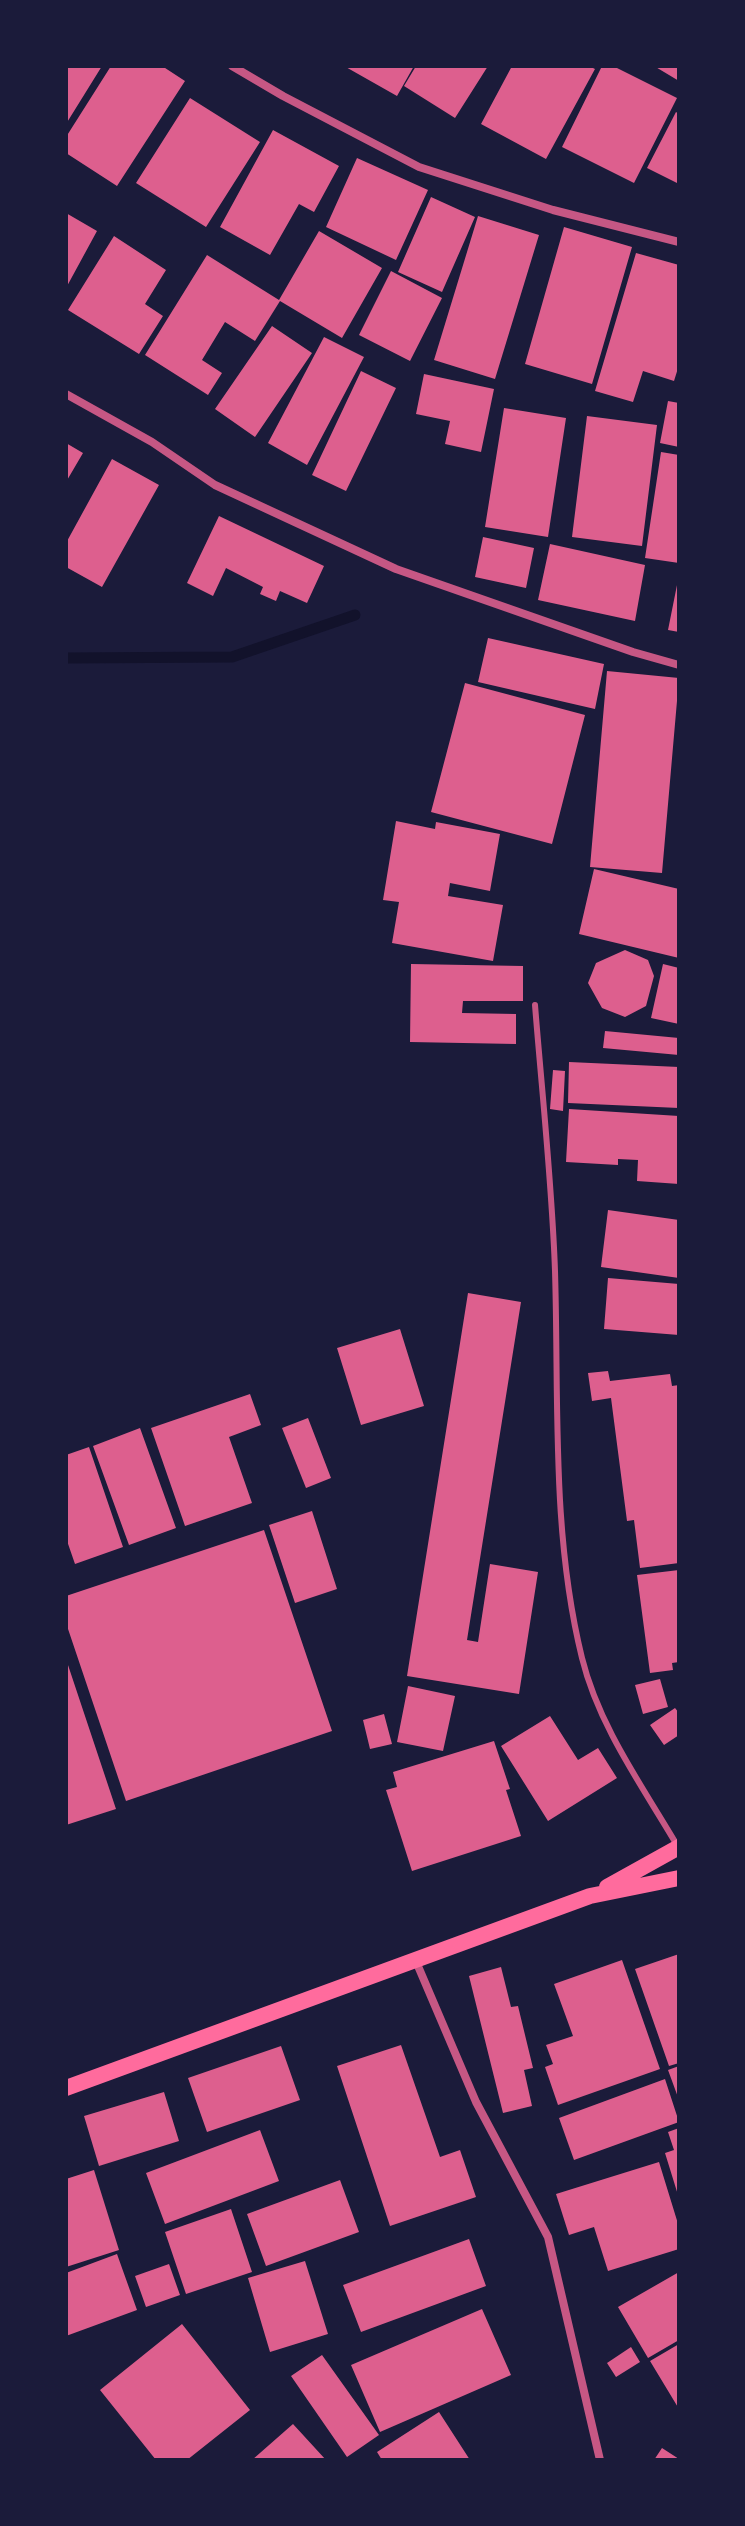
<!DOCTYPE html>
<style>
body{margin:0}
#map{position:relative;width:745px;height:2526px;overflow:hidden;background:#1b1b3a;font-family:Commissioner,sans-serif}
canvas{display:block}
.frame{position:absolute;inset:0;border:68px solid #1b1b3a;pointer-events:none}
</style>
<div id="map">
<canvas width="745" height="2526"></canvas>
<div class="frame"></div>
</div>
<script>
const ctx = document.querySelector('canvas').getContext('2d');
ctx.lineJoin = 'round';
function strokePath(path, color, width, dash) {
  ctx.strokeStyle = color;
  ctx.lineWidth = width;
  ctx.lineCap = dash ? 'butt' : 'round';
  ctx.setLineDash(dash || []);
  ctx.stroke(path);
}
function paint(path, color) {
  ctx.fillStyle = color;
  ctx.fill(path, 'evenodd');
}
strokePath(new Path2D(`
 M66 658 232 657 355 615`), '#12122b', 11);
paint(new Path2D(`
 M66 66H102L66 124Z
 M111 66H162L185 81 117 186 66 153V137Z
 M344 66H414L397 96Z
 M416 66H488L455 118 404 86Z
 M512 66H589L595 69 546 159 481 124Z
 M602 66H613L677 98 634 183 562 147Z
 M654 66H679V81Z
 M190 98 260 142 206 227 136 183Z
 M676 112 679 114V184L647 168Z
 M273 130 339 166 314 212 299 204 270 255 220 227Z
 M357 158 428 190 396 260 326 227Z
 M431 197 475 217 442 292 398 272Z
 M66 213 97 231 66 288Z
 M478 216 539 235 495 379 434 360Z
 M564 227 632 247 592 384 525 364Z
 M319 231 382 268 342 338 280 301 255 341 225 322 202 360 222 373 208 395 145 355 207 255 279 300Z
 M114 236 166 270 145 304 163 316 139 354 68 310Z
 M636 253 679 265V365L674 381 643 371 633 402 595 391Z
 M391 271 442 298 410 361 359 335Z
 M272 326 312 353 255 437 215 409Z
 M324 337 364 357 307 465 268 443Z
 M361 371 396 388 346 491 312 475Z
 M424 374 494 389 481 452 445 444 450 421 416 414Z
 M668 401 679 403V447L660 443Z
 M504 408 566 418 548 537 485 527Z
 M587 416 657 425 642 546 572 537Z
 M66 443 83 453 66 482Z
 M661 452 679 455V563L645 558Z
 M112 459 159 485 102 587 66 567V543Z
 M219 516 324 566 307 603 280 591 276 601 260 594 263 587 226 568 213 596 187 583Z
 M483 537 534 548 526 588 475 577Z
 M550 544 645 565 635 621 538 600Z
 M678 580H679V632L668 630Z
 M488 638 604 664 595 709 478 682Z
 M607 671 679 678 662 873 590 867Z
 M465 683 585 715 552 844 431 812Z
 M396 821 435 829 436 822 500 834 490 891 450 883 448 896 503 905 493 961 392 943 399 902 383 900Z
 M594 869 679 889V958L579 934Z
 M625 950 648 960 654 976 646 1006 625 1017 602 1008 588 983 596 963Z
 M411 964 523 966V1001H463L462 1013 516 1014V1044L410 1042Z
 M663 964 679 968V1024L651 1018Z
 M605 1031 679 1038V1055L603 1048Z
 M569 1062 679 1067V1108L568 1103Z
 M553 1070 565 1071 563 1111 550 1109Z
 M569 1109 679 1116V1184L637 1181 638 1160 618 1159V1165L566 1162Z
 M608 1210 679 1220V1278L601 1267Z
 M608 1278 679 1284V1335L604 1329Z
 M468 1293 521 1302 467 1640 478 1642 490 1564 538 1572 519 1694 407 1676Z
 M400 1329 424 1406 361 1425 337 1348Z
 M608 1371 610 1381 670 1374 672 1386 679 1385V1563L640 1568 634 1520 627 1521 611 1398 592 1401 588 1373Z
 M250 1394 261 1425 229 1437 252 1503 185 1526 151 1428Z
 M308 1418 331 1478 306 1488 282 1428Z
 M140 1428 176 1528 129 1545 93 1446Z
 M89 1447 123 1547 75 1564 66 1538V1455Z
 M312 1511 337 1589 295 1603 269 1525Z
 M264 1530 332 1731 126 1801 66 1623V1596Z
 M679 1570V1662L672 1663 673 1670 650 1673 637 1575Z
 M66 1659 116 1809 66 1825Z
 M660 1679 668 1707 643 1714 635 1685Z
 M408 1686 455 1696 443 1751 397 1742Z
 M675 1708 679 1713V1735L664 1745 650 1725Z
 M384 1714 392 1744 370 1749 363 1720Z
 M550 1716 578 1760 598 1748 617 1778 548 1821 501 1746Z
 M494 1741 510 1789 506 1790 521 1836 412 1871 386 1790 397 1787 393 1772Z
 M679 1954V2063L669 2066 635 1969Z
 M622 1960 660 2069 558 2105 545 2067 553 2064 546 2045 573 2036 554 1984Z
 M501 1967 511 2007 518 2006 533 2068 524 2070 532 2106 503 2113 469 1976Z
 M401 2045 440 2157 460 2150 476 2197 390 2226 337 2066Z
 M281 2046 300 2100 207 2132 188 2078Z
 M679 2066V2100L668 2070Z
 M665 2079 679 2122 574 2160 559 2118Z
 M164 2092 179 2141 99 2166 84 2116Z
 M679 2128V2195H678L665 2153 674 2150 668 2132Z
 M260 2130 279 2181 165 2224 146 2173Z
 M659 2162 679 2227V2249L608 2271 594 2227 569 2235 556 2194Z
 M94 2170 119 2250 66 2267V2179Z
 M340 2180 359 2232 266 2266 247 2214Z
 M231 2209 252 2272 186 2294 165 2232Z
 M469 2239 486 2286 361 2332 343 2285Z
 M117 2254 137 2310 66 2336V2273Z
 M305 2261 328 2334 270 2352 248 2278Z
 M169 2264 180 2295 146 2307 135 2276Z
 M679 2272V2340L648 2358 618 2307Z
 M482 2309 511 2375 380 2432 351 2365Z
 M182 2324 250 2410 187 2460H156L100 2390Z
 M679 2344V2409L650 2361Z
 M631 2347 640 2362 616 2377 607 2363Z
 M322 2355 379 2435 347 2457 291 2376Z
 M439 2412 470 2460H382L377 2452Z
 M293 2424 326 2460H252Z
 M662 2448 679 2459V2460H654Z`), '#dd5f8e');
strokePath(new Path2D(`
 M535 1005C542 1093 552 1183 555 1271 559 1400 551 1533 582 1658 599 1727 643 1787 678 1847`), '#c65784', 6);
strokePath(new Path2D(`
 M232 66 283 96 419 167 553 210 679 242
 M66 394 152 442 215 485 396 569 633 652 679 665
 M415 1959 476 2102 548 2237 600 2460`), '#c65784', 8);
strokePath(new Path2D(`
 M607 1887 679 1847
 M66 2088 590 1896 679 1878`), '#ff6b9d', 16);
</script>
